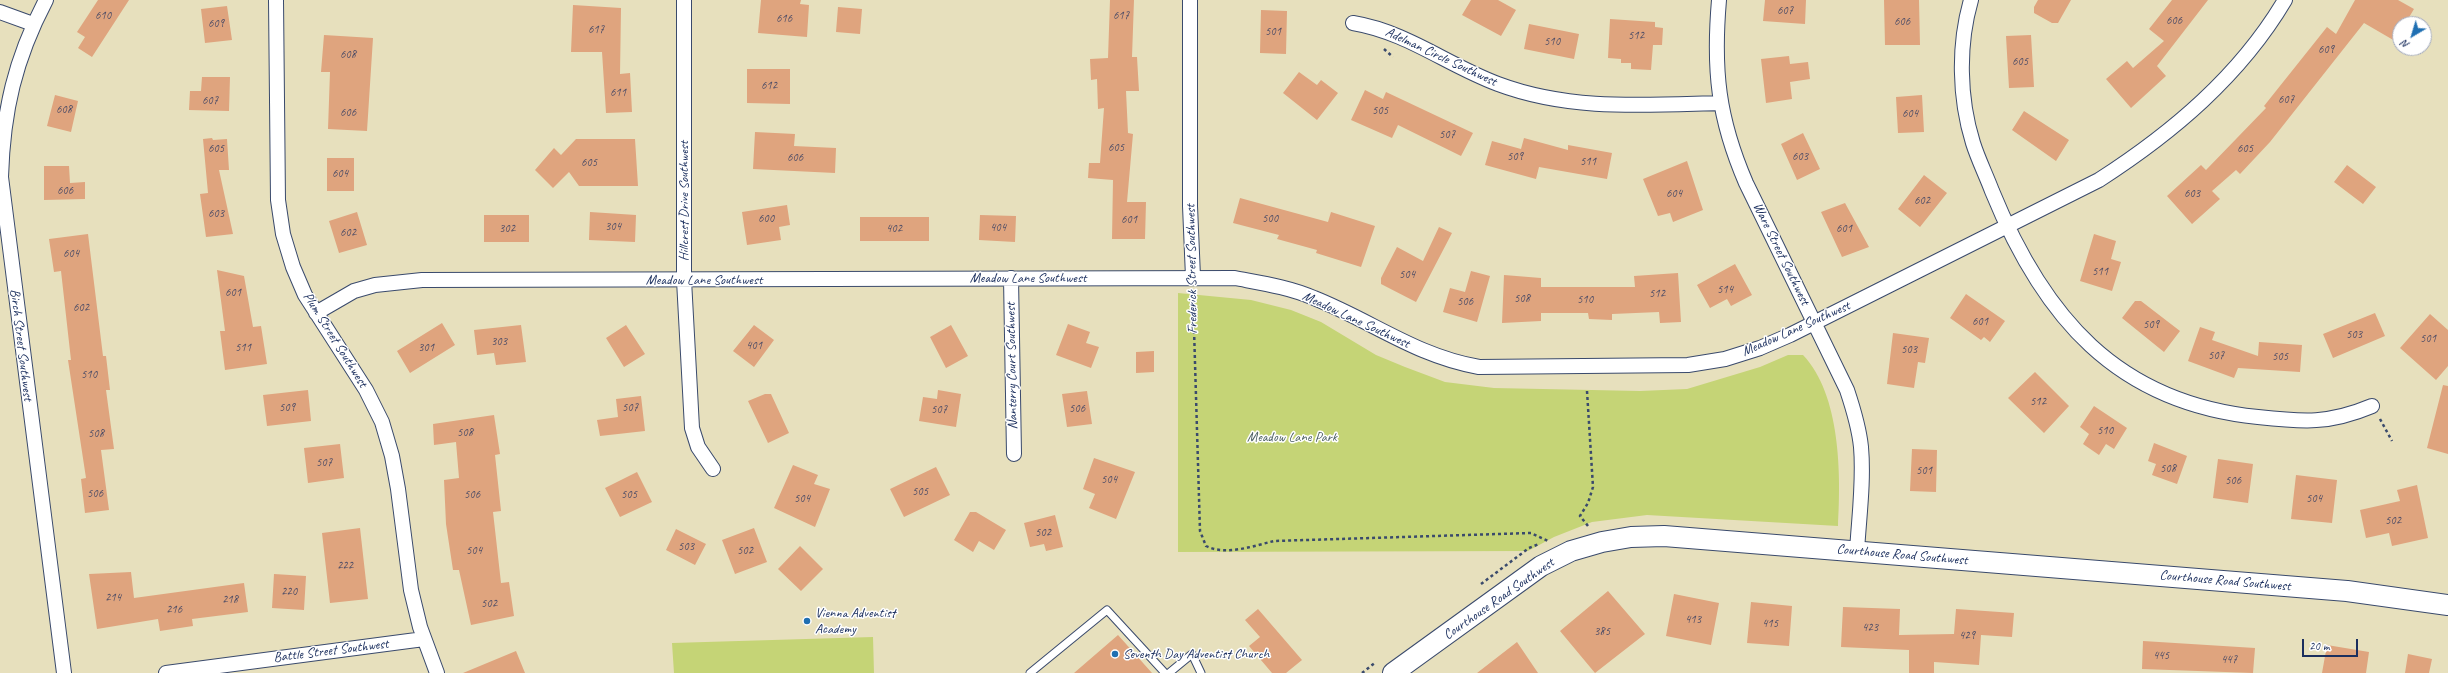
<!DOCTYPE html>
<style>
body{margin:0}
#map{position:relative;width:2448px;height:673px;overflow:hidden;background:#e7e0bd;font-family:Caveat,sans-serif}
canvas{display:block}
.north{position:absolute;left:2392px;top:16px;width:40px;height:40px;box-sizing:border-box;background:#fff;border:1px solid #a4acbf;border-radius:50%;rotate:218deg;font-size:11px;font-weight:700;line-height:16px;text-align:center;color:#1b2f5e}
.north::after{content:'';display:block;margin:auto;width:14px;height:18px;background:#1f6fb2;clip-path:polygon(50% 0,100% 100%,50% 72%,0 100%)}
.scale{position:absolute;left:2302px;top:639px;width:56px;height:18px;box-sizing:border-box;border:2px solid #1b2f5e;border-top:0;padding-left:5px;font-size:12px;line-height:14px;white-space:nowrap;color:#1b2f5e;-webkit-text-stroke:3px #fff;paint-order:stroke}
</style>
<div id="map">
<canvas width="2448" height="673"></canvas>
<div class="north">N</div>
<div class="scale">20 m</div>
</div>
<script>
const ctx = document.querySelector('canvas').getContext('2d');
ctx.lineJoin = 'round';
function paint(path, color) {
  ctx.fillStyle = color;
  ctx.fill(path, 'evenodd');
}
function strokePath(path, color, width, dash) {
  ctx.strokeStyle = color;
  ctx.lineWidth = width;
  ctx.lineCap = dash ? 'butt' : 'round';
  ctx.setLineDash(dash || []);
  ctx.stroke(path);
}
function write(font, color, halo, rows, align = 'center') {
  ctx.font = font + ' Caveat,sans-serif';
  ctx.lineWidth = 3;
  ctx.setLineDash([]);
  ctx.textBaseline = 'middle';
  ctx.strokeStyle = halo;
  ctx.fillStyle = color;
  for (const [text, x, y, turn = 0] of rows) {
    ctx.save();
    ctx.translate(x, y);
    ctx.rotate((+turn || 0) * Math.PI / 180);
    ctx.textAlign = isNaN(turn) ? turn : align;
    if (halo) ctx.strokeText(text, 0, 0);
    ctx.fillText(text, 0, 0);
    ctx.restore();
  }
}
paint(new Path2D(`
 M1178 293 1251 300 1291 310 1321 322 1376 355 1405 367 1445 382 1494 388 1640 391 1687 389 1760 367 1788 355H1803C1841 395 1841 475 1838 526L1647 515 1592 522 1554 537 1528 551 1178 552Z
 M873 637 874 673H674L672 643Z`), '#c5d476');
paint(new Path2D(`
 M98 0H129L92 57 78 48 85 37 77 32Z
 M761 0H801L800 4 809 5 807 37 758 33Z
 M1110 0H1134L1132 57H1137L1139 91H1126L1128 133 1133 134 1127 202H1146L1145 239H1112L1113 180 1088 178 1089 163H1100L1104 108 1098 109 1097 79 1091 80 1090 59 1108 58Z
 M1471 0H1498L1516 10 1501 36 1462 15Z
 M1765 0H1806L1805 24 1763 21Z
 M1884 0H1919L1920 45H1885Z
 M2038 0H2071L2058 23H2052L2034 13V7Z
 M2172 0H2208L2157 66 2166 76 2131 108 2106 79 2127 61 2133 68 2164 41 2149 29Z
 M2355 0H2398L2414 9 2405 24H2400V33L2395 41 2364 23 2270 142 2240 174 2236 170 2212 191 2220 199 2192 224 2167 196 2201 165 2206 170 2266 108 2264 106 2327 27 2336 34Z
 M573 5 621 8 620 74 630 73 632 112 606 113 602 52H571Z
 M227 6 232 40 205 43 201 9Z
 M838 7 862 9 860 34 836 32Z
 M1261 10 1287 11 1286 54 1260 53Z
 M1610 19 1655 22V27L1663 28 1662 45H1653L1651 70 1631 69V63H1621V59L1608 58Z
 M1529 24 1579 34 1574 59 1524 49Z
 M324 35 373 38 367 131 328 129 330 72H321Z
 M2031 35 2034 87 2009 88 2006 36Z
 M1789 56 1790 64 1808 62 1810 79 1790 82 1792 99 1766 103 1761 59Z
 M747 69H790V104L747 103Z
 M1299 72 1317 85 1321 80 1338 93 1317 120 1283 93Z
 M202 77H230L229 111 189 110 190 91H201Z
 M1365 90 1383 99 1386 92 1473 133 1461 156 1398 125 1392 138 1351 120Z
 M55 95 78 101 71 132 47 126Z
 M1922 95 1924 132 1898 133 1896 97Z
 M2024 111 2069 140 2056 161 2012 130Z
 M755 132 795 134 794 146 836 148 835 173 753 169Z
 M1803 133 1820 169 1797 180 1781 144Z
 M212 138 213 140 227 139 229 170H219L233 234 206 237 200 194 208 193 203 139Z
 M1524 138 1568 150V145L1612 153 1607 179 1539 167 1536 179 1485 165 1492 141 1521 149Z
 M576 139H635L638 186H579L569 172 553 188 535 170 554 148 561 155Z
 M327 158H354V191H327Z
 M1687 161 1703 210 1673 222 1670 213 1658 216 1643 179Z
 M2347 165 2376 187 2363 204 2334 182Z
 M44 166H69L70 183 85 182V199L44 200Z
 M1924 175 1947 193 1920 227 1898 209Z
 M1240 198 1328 222 1331 212 1375 226 1361 267 1316 253 1317 250 1277 239 1279 235 1233 223Z
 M1845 203 1869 247 1842 257 1821 212Z
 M787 205 790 225 779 227 781 240 747 245 742 212Z
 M357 212 367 245 339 253 329 221Z
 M590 212 636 215 635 242 589 240Z
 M484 215H529V242H484Z
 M980 215 1016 216 1015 242 979 240Z
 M860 217H929V241H860Z
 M1439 227 1452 233 1416 302 1381 284V278L1397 247 1423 261Z
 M88 234 103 356H106L110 390H106L114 449 101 450 109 510 85 513 81 479 86 478 68 360H71L61 271 54 272 49 239Z
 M2094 234 2116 241 2111 259 2121 262 2112 291 2080 281Z
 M1735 264 1752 295 1731 306 1727 299 1710 308 1697 285Z
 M217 270 244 276 253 327 261 326 267 364 225 370 220 331H225Z
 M1471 271 1490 276 1477 322 1443 312 1450 288 1465 292Z
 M1678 273 1681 322 1660 323 1659 312 1612 314V320L1589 319 1588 313H1541V321L1502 323 1504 275 1541 278V287H1635L1634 276Z
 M1966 294 2005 321 1990 342 1984 337 1981 340 1950 318Z
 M2135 301H2141L2180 331 2164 352 2122 318Z
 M2375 313 2385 336 2333 358 2323 334Z
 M2430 314 2448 330V366L2436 380 2400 348Z
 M442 323 455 345 410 373 397 351Z
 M1068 324 1090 332 1086 343 1099 347 1091 368 1056 355Z
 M521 325 526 362 496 365 494 353 477 355 474 330Z
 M626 325 645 354 624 367 606 338Z
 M754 325 774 340 754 367 733 351Z
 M951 325 968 356 946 368 930 337Z
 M2200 327 2215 332 2212 340 2258 356 2259 342 2302 345 2300 372 2238 368 2234 378 2188 361Z
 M1893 333 1929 338 1925 363 1918 362 1914 388 1887 384Z
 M1154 351V372L1136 373V352Z
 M2035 372 2069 406 2044 433 2008 398Z
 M2443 385 2448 386V454L2427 448Z
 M308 390 311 421 267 426 263 395Z
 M938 390 961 394 956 427 919 421 923 397 937 399Z
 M1087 391 1092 424 1067 427 1062 394Z
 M765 394H771L789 433 768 443 748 401Z
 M641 396 645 431 600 436 597 420 618 417 616 399Z
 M2094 406 2127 428 2114 449 2106 444 2099 455 2083 444 2089 434 2080 427Z
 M494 415 500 454 495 455 501 511 493 512 501 583 509 582 514 616 471 625 459 570H453L446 524 444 480 459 478 456 442 434 445 433 424Z
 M2154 443 2187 456 2177 484 2152 475 2156 464 2148 461Z
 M340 444 344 478 308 483 304 448Z
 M1912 449 1937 450 1936 492 1910 491Z
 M1094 458 1135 472 1116 519 1089 508 1095 494 1083 489Z
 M2218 459 2253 464 2248 503 2213 498Z
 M793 465 818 475 814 484 830 489 815 527 774 508Z
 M936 467 950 495 904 517 890 489Z
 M637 472 652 502 620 517 605 488Z
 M2296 475 2337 480 2332 523 2291 519Z
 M2417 485 2428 538 2392 546 2389 533 2366 538 2360 510 2400 501 2397 490Z
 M970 512H976L1006 530 994 550 979 541 973 552 954 540Z
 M1055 515 1063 547 1046 551 1044 544 1030 547 1024 523Z
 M360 528 368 599 330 603 322 533Z
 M754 528 767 562 735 574 722 540Z
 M676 529 706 544 695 565 666 550Z
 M800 546 823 569 801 591 778 569Z
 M131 572 134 598 244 583 248 612 192 619 193 626 160 631 158 619 97 629 89 574Z
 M274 574 306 576 304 610 272 608Z
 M1608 591 1645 634 1595 673 1560 631Z
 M1674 594 1719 603 1711 645 1666 636Z
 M1751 602 1792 606 1789 646 1747 643Z
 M1843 607 1900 609 1899 635 1954 634 1956 609 2014 613 2012 637 1981 635 1979 665 1934 662V673H1909V650L1841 647Z
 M1258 609 1302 660 1286 673H1272L1249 646 1260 637 1245 620Z
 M1118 635 1152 673H1074Z
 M2143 641 2255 648 2253 673 2142 669Z
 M1517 642 1538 673H1477Z
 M2327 645 2369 652 2366 673H2322Z
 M516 651 525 673H463Z
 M2408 654 2432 659 2429 673H2405Z`), '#dfa47e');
const lane = new Path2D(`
 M1030 673 1107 610 1165 673
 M1169 673 1192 654 1201 673`);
const street = new Path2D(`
 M46 0C15 59 3 111 1 177L64 673
 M276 0 278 200 283 234 293 267 305 295 366 390 382 422 392 456 398 489 411 590 420 627 437 673
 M684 0V280L692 428 698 447 713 469
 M1190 0V206L1193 277
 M1719 0C1713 70 1718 118 1746 183L1847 390C1853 408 1859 427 1861 447 1864 481 1859 517 1857 551
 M1971 0C1958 45 1959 98 1973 143 1978 159 1986 175 1992 191 2043 316 2116 403 2258 417 2304 422 2329 424 2372 406
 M0 12 33 24
 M1353 23C1407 32 1447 65 1498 84 1570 111 1644 105 1720 103
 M1011 278 1014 454
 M316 313 354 291 375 285 422 280 1235 278C1261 283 1289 287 1314 298 1372 321 1416 356 1479 367L1688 365 1725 359 1760 348 1790 335 2099 180C2172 133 2240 76 2285 0
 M166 673 424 639`);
const secondary = new Path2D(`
 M1393 673 1541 566 1571 551 1602 542 1631 537 1664 536 2347 591 2448 605`);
strokePath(lane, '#3a4a6c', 9);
strokePath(street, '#3a4a6c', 16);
strokePath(secondary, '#3a4a6c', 22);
strokePath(new Path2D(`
 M1384 49 1393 57
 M1193 295 1200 531 1206 546C1226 556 1253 546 1274 541L1531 533 1548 541
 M1587 391 1593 487 1588 503 1580 516 1588 526
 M2380 419 2392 441
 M1481 584 1529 548 1539 544
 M1362 673 1376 662`), '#3a4a6c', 2.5, [3, 3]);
strokePath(lane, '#fff', 7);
strokePath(street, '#fff', 14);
strokePath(secondary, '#fff', 20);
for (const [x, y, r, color] of [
 [807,621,4,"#1f6fb2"],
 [1115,654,4,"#1f6fb2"]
]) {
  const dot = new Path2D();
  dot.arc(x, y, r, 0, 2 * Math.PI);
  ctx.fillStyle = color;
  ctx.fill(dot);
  strokePath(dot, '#fff', 1.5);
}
write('12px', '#4c4c66', null, [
 ["607",1785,11],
 ["610",103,16],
 ["617",1121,16],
 ["616",784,19],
 ["606",2174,21],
 ["606",1902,22],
 ["609",216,24],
 ["617",596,30],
 ["501",1273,32],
 ["512",1636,36],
 ["510",1552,42],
 ["609",2326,50],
 ["608",348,55],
 ["605",2020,62],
 ["612",769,86],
 ["611",618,93],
 ["607",2286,100],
 ["607",210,101],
 ["608",64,110],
 ["505",1380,111],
 ["606",348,113],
 ["604",1910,114],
 ["507",1447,135],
 ["605",1116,148],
 ["605",216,149],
 ["605",2245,149],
 ["509",1515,157],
 ["603",1800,157],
 ["606",795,158],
 ["511",1588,162],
 ["605",589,163],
 ["604",340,174],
 ["606",65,191],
 ["604",1674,194],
 ["603",2192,194],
 ["602",1922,201],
 ["603",216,214],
 ["600",766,219],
 ["500",1270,219],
 ["601",1129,220],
 ["304",613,227],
 ["404",998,228],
 ["302",507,229],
 ["402",894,229],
 ["601",1844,229],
 ["602",348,233],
 ["604",71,254],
 ["511",2100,272],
 ["504",1407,275],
 ["514",1725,290],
 ["601",233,293],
 ["512",1657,294],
 ["508",1522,299],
 ["510",1585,300],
 ["506",1465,302],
 ["602",81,308],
 ["601",1980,322],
 ["509",2151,325],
 ["503",2354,335],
 ["501",2428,339],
 ["303",499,342],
 ["401",754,346],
 ["511",243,348],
 ["301",426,348],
 ["503",1909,350],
 ["507",2216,356],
 ["505",2280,357],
 ["510",89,375],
 ["512",2038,402],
 ["509",287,408],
 ["507",630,408],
 ["506",1077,409],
 ["507",939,410],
 ["510",2105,431],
 ["508",465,433],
 ["508",96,434],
 ["507",324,463],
 ["508",2168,469],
 ["501",1924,471],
 ["504",1109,480],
 ["506",2233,481],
 ["505",920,492],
 ["506",95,494],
 ["506",472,495],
 ["505",629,495],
 ["504",802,499],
 ["504",2314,499],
 ["502",2393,521],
 ["502",1043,533],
 ["503",686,547],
 ["504",474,551],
 ["502",745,551],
 ["222",345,566],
 ["220",289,592],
 ["214",113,598],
 ["218",230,600],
 ["502",489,604],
 ["216",174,610],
 ["413",1693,620],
 ["415",1770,624],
 ["423",1870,628],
 ["385",1602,632],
 ["429",1967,636],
 ["445",2161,656],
 ["447",2229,660]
]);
write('14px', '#1b2f5e', '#fff', [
 ["Adelman Circle Southwest",1441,57,25],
 ["Hillcrest Drive Southwest",684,201,-90],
 ["Ware Street Southwest",1781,254,64],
 ["Frederick Street Southwest",1192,269,-91],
 ["Meadow Lane Southwest",1028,278],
 ["Meadow Lane Southwest",704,280],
 ["Meadow Lane Southwest",1356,320,25],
 ["Meadow Lane Southwest",1796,329,-24],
 ["Plum Street Southwest",335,340,58],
 ["Birch Street Southwest",21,345,83],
 ["Nanterry Court Southwest",1012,366,-91],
 ["Courthouse Road Southwest",1902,555,5],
 ["Courthouse Road Southwest",2225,581,5],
 ["Courthouse Road Southwest",1499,599,-35],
 ["Battle Street Southwest",331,651,-7]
]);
write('14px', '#4e6165', '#fff', [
 ["Meadow Lane Park",1292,437]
]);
write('14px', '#1b2f5e', '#fff', [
 ["Vienna Adventist",815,613],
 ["Academy",815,629],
 ["Seventh Day Adventist Church",1123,654]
], 'left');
</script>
